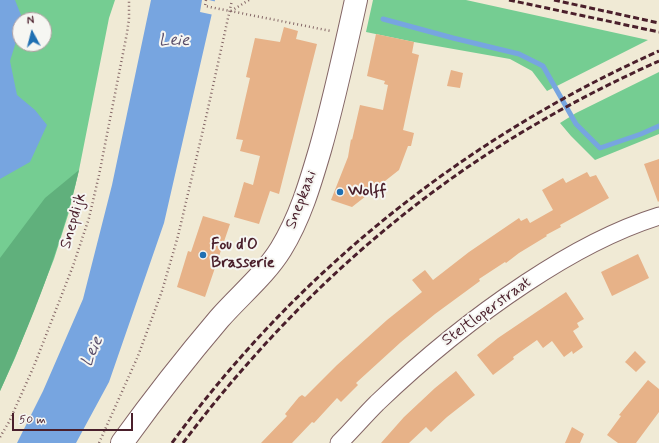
<!DOCTYPE html>
<style>
body{margin:0}
#map{position:relative;width:659px;height:443px;overflow:hidden;background:#f0ead5;font-family:Mynerve,sans-serif}
canvas{display:block}
.north{position:absolute;left:12px;top:12px;width:40px;height:40px;box-sizing:border-box;background:#f6f6f2;border:1px solid #b1a0a2;border-radius:50%;rotate:353deg;font-size:11px;font-weight:700;line-height:16px;text-align:center;color:#4a1f2b}
.north::after{content:'';display:block;margin:auto;width:14px;height:18px;background:#1f6fb2;clip-path:polygon(50% 0,100% 100%,50% 72%,0 100%)}
.scale{position:absolute;left:12px;top:413px;width:121px;height:18px;box-sizing:border-box;border:2px solid #4a1f2b;border-top:0;padding-left:5px;font-size:12px;line-height:14px;white-space:nowrap;color:#4a1f2b;-webkit-text-stroke:3px #f6f6f2;paint-order:stroke}
</style>
<div id="map">
<canvas width="659" height="443"></canvas>
<div class="north">N</div>
<div class="scale">50 m</div>
</div>
<script>
const ctx = document.querySelector('canvas').getContext('2d');
ctx.lineJoin = 'round';
function paint(path, color) {
  ctx.fillStyle = color;
  ctx.fill(path, 'evenodd');
}
function strokePath(path, color, width, dash) {
  ctx.strokeStyle = color;
  ctx.lineWidth = width;
  ctx.lineCap = dash ? 'butt' : 'round';
  ctx.setLineDash(dash || []);
  ctx.stroke(path);
}
function write(font, color, halo, rows, align = 'center') {
  ctx.font = font + ' Mynerve,sans-serif';
  ctx.lineWidth = 4;
  ctx.setLineDash([]);
  ctx.textBaseline = 'middle';
  ctx.strokeStyle = halo;
  ctx.fillStyle = color;
  for (const [text, x, y, turn = 0] of rows) {
    ctx.save();
    ctx.translate(x, y);
    ctx.rotate((+turn || 0) * Math.PI / 180);
    ctx.textAlign = isNaN(turn) ? turn : align;
    if (halo) ctx.strokeText(text, 0, 0);
    ctx.fillText(text, 0, 0);
    ctx.restore();
  }
}
paint(new Path2D(`
 M0 0H115L109 18 79 170 69 212 54 259 15 358 0 391ZM20 20H44V44H20Z
 M373 0H466L648 40 547 91 532 71 510 59 414 42 366 32Z
 M659 72V134L595 160 571 136 560 123 576 113Z`), '#75cd92');
paint(new Path2D(`
 M79 170C61 247 32 320 0 391V258L45 198Z`), '#60b07c');
paint(new Path2D(`
 M0 0H15L23 20H20V29L10 61 17 95 35 110 47 125 30 162 0 179Z
 M151 0H215L164 223 109 382 76 443H17L43 391 83 299 112 185Z`), '#77a5e0');
paint(new Path2D(`
 M202 0H209L217 2 214 15 200 12Z`), '#f0ead5');
strokePath(new Path2D(`
 M383 19 453 38 519 54 543 66 576 124 600 148 641 134 659 126`), '#77a5e0', 5);
paint(new Path2D(`
 M284 27 298 31 296 39 317 44 279 194 270 191 259 224 234 217 244 182 253 185 260 156 240 151 243 140 236 139 250 78 246 77 255 38 280 42Z
 M376 34 414 42 412 53 419 55 403 130 414 133 411 146H408L399 170 352 207 331 200 348 157 351 139 352 140 360 105 383 110 388 85 384 84 385 81 367 76Z
 M451 70 463 73 460 88 447 86Z
 M659 159V201L658 202 644 164Z
 M587 172 590 177 596 175 609 198 560 225 561 227 546 235 547 236 519 253 506 263 505 262 479 279 480 281 435 314 401 342 356 383 358 385 341 402 337 398 314 423 312 422 292 443H261L287 416 285 414 299 397 302 395 305 397 337 365 387 320 422 292 412 280 425 270 433 280 469 252 519 218 521 221 527 218 530 223 553 210 542 190 563 178 566 183Z
 M203 216 230 224 205 297 177 287 188 251 191 252Z
 M638 254 649 278 612 296 601 272Z
 M566 292 584 319 577 323 579 327 573 331 583 347 573 354 572 351 564 357 552 341 543 348 537 340 513 357 514 359 493 375 477 355 498 338Z
 M635 351 646 362 636 372 625 362Z
 M456 371 475 395 447 417 431 432 426 427 409 443H381L404 417 435 388Z
 M648 380 659 389V412L636 443H618L607 435 621 416 619 415Z
 M572 427 584 434 580 443H565Z`), '#e7b288');
const minor = new Path2D(`
 M339 443C352 430 364 416 377 403 423 359 473 318 526 283 568 255 611 231 659 216`);
const tertiary = new Path2D(`
 M122 443C153 400 185 359 219 319 239 296 265 275 281 249 300 218 310 184 320 150 334 101 345 50 356 0`);
strokePath(minor, '#846666', 19);
strokePath(tertiary, '#846666', 24);
strokePath(new Path2D(`
 M206 0 205 6 331 31
 M231 11 249 0
 M0 437 9 422 34 366 73 266 89 218 99 175 127 33 129 19V0
 M99 443 138 356 162 291 178 236 207 113 232 0`), '#846666', 2.5, [1, 3]);
strokePath(minor, '#fff', 17);
strokePath(tertiary, '#fff', 22);
strokePath(new Path2D(`
 M509 0 659 32
 M554 0 659 23
 M172 443C296 272 466 137 659 51
 M183 443C280 314 402 200 543 120 581 98 619 79 659 61`), '#4a1f2b', 3, [6, 3]);
for (const [x, y, r, color] of [
 [340,192,4,"#1f6fb2"],
 [203,255,4,"#1f6fb2"]
]) {
  const dot = new Path2D();
  dot.arc(x, y, r, 0, 2 * Math.PI);
  ctx.fillStyle = color;
  ctx.fill(dot);
  strokePath(dot, '#f6f6f2', 1.5);
}
write('bold 16px', '#4a1f2b', '#f6f6f2', [
 ["Wolff",348,192],
 ["Fou d'O",211,246],
 ["Brasserie",211,264]
], 'left');
write('16px', '#4a1f2b', '#f6f6f2', [
 ["Snepkaai",302,200,-69],
 ["Snepdijk",74,221,-74],
 ["Steltloperstraat",487,312,-36]
]);
write('italic 17px', '#5a4e6a', '#f6f6f2', [
 ["Leie",174,41],
 ["Leie",93,352,-66]
]);
</script>
